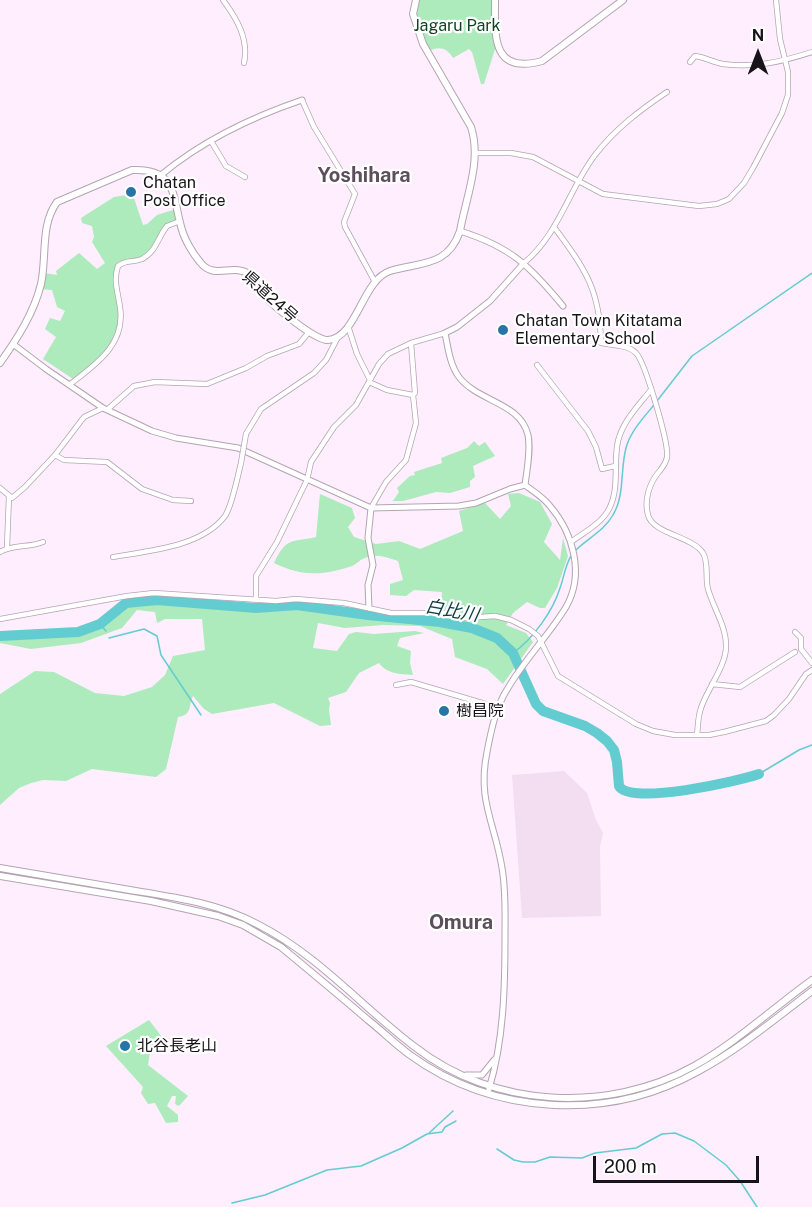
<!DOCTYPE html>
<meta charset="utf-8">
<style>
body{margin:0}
#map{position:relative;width:812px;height:1207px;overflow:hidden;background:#ffeefd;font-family:"Public Sans",sans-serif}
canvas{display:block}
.north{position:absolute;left:728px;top:24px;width:60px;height:60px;-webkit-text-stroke:4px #fff;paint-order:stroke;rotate:0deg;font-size:16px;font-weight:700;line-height:24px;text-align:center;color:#181318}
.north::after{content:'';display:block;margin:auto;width:21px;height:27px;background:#181318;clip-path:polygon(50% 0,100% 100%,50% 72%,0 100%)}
.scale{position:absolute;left:593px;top:1156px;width:166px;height:27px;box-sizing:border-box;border:3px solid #181318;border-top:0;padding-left:8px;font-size:18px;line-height:21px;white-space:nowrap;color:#181318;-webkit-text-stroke:4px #fff;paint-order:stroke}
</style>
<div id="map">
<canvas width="812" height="1207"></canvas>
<div class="north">N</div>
<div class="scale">200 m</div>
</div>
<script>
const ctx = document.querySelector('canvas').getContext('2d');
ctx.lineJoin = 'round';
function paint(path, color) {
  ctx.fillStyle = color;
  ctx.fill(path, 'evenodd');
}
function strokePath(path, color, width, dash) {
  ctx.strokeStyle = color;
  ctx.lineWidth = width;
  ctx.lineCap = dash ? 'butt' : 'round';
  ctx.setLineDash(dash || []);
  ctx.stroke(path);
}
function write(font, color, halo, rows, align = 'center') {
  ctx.font = font + ' "Public Sans","Noto Sans JP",sans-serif';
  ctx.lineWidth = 4.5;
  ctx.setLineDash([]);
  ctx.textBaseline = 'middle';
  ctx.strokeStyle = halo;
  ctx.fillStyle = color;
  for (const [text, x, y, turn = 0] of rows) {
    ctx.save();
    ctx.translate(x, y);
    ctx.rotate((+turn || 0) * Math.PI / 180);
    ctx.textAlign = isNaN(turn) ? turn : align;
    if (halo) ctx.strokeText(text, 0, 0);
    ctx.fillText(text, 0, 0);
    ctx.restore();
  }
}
paint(new Path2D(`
 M564 771 587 793 596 820 603 833 600 847 601 916 522 918 512 775Z`), '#f3ddf0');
paint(new Path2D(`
 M416 0H495L497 43 484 84H481L472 52 469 49 453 58C446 47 439 46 427 52L423 44 414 5Z
 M127 195 129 199 134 198 143 225 147 224 157 215 176 209 180 222 168 226 147 255 117 267C118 284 123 312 118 328 113 349 90 366 73 379L43 359 56 337 45 329 50 318 60 321 65 311 57 307 52 290 40 289 44 273 57 275 56 271 79 253 97 269 105 263 92 242 94 237 92 226 82 223 81 218 114 197Z
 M474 441 479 446 485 442 495 456 473 466 475 477 470 481V487L450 493 436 492 403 501H393L399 492 397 488 410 476 415 475 414 472 442 463 441 458 467 448Z
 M519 493 540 502 552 524 544 542 560 560 563 538 568 556 557 588 545 608H540L527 602 513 613 506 625 526 633 533 642 503 684 487 669 455 657 452 639 420 626 383 625 345 628 318 623 313 648 337 651 349 634 356 632 374 634 415 631 424 633 400 638 397 646 411 651 410 663 413 675C400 674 387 674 379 663L359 673 346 692 328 698 330 703 329 710 331 725 320 726 274 703 212 714 204 709 193 696C188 705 193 715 178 717L166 769 156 777 92 769 66 781 43 780 31 783 19 788 0 805V694L35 671 54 672 95 693 124 696 152 687 165 675 173 656 205 650 202 619H165L157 623 155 612 137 610 122 628 81 643 31 649 0 643V640L86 634 102 628 127 601 141 598 165 597 246 604 303 603 403 617H428L441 608 442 592 414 590 406 596 390 595V584L403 580 398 561C387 557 376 553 365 558 359 560 355 566 349 567 320 576 301 576 274 563 287 536 291 543 316 537L320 494 352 508 355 518 348 527 354 537 376 544 399 541 420 549 463 531 459 511 485 503 500 519 511 506 508 494Z
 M149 1020 162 1037 161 1041 151 1046 148 1065 188 1096 179 1106 175 1104 176 1096H172L167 1106 178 1115V1122L166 1123 155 1103 148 1104 141 1093 143 1087 106 1046Z`), '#adeabc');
strokePath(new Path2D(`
 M657 401 692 356 812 273
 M576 550C588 538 604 531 613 515 625 495 620 470 626 448 630 432 644 417 654 405
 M100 624 106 631
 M109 638 144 629 157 636 161 655 201 715
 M513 653C533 639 553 611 560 588 564 577 565 566 571 556
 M759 774 799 750 812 745
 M429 1133 453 1111
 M497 1149 514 1160 523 1162H535L550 1157 582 1158 595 1153 636 1148 662 1134 675 1133 694 1141 726 1165 740 1181 757 1207
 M232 1203 265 1195 327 1170 361 1166 402 1148 427 1134 442 1132 445 1127 456 1121`), '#63ccd1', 1.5);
strokePath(new Path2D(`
 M0 636 78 632 100 624 126 603 157 600 256 608 297 605 368 615 440 622 472 628 497 638 513 653 536 704 543 711 585 726 597 733 607 741 614 750 617 762 619 786C630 806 739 781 759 774`), '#63ccd1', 10);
const minor = new Path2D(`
 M223 0C237 19 249 39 244 63
 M690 62 695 56C704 57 713 62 723 64 755 68 781 62 812 52
 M302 100 314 127 355 194 344 222 345 227 375 282
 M211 141 226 166 245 177
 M476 153H511L533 157 603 194 699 206 717 204 729 199 744 183 753 168 782 113 788 95V72L780 39 776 0
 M554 227C585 269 600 289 601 343 612 345 628 345 636 353 645 362 669 443 667 457 666 464 662 468 658 473 649 484 644 501 648 515 653 534 692 536 703 553 709 563 705 578 708 589 713 607 726 626 726 645 727 665 707 689 701 708 698 716 698 726 697 735
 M524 263C559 234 569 189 595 155 615 129 640 110 667 92
 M348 326 357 354 370 380
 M537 365 588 431 596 447 602 469 615 466
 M369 382 387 390 413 395
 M69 385C95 365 126 345 120 307 118 292 113 281 118 266 126 259 133 263 142 259 156 252 158 237 167 226L180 221
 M108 409 134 386 155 382 207 384 246 368 267 356 299 344 309 332
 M246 434 261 409 314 373 326 360 338 337
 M55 455 64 460 107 462 142 489 173 500 191 501
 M0 488 12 498 25 487 55 455 84 417 103 408
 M371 508 386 482 406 460 416 423 413 395 415 393 411 343
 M571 542C583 533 602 523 609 509 620 488 613 463 618 441 623 421 638 406 650 391
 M7 547 9 496
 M0 552C13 544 29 548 43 542
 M113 557C148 551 202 547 225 516 232 506 238 475 241 463
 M256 600V576L277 542 307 480 311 462 334 427 356 405 379 364 388 354 411 343 445 333
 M0 619 127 596 154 593 276 601 296 599 344 603 391 613H450L466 618 495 616 511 620 529 629 538 636 558 676 636 724 653 731 675 735H709L724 732 766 721 774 715 789 699 806 674 812 670
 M795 632 801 638V649L812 663
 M712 684 740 687 795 652
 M396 685 411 682 499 708`);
const tertiary = new Path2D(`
 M161 175C202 141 252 117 302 100
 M460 231C511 247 530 266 563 306
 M524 263 490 301 457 327 445 333C448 348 450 365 459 377 478 402 520 402 528 435 531 450 527 469 525 485
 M13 344 46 369 103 408 152 431 176 438 238 448 371 508 459 506 476 503 510 489 525 485
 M369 608 368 585 373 565 368 538 371 508
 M466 1075H482L494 1060
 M489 1089C504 1040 505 986 505 936 505 913 506 890 502 868 495 823 477 801 487 752 491 731 496 706 508 688 525 659 549 635 566 607 585 574 573 533 550 506 543 497 534 492 525 485`);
const secondary = new Path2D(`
 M495 0C495 35 491 75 542 61L623 0
 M0 363C17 339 34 313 41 284 47 257 40 225 57 202L132 170C178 168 172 197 182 230 185 240 193 254 200 262 214 281 234 262 250 275 255 280 258 287 262 293 270 304 316 341 328 340 357 338 362 280 390 271 420 262 448 267 460 231 466 197 482 161 471 127L423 44 413 14 416 0
 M0 868C43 875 87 883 130 890 173 897 218 903 257 924 317 954 362 1007 415 1047 493 1108 608 1114 694 1066 737 1042 773 1008 812 980
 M0 876 151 901 218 916 243 925 281 947C310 971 339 995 368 1020 382 1031 395 1044 410 1055 493 1115 607 1122 697 1072 738 1050 775 1019 812 991`);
strokePath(minor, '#b4a4b3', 6);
strokePath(tertiary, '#b4a4b3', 7);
strokePath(secondary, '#b4a4b3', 8);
strokePath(minor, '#fff', 4.5);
strokePath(tertiary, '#fff', 5);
strokePath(secondary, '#fff', 6);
const minorBridge = new Path2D(`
 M241 463 246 434`);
strokePath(minorBridge, '#b4a4b3', 6, []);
strokePath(minorBridge, '#fff', 4.5);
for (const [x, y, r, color] of [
 [131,192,6,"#2775a7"],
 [503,330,6,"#2775a7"],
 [444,711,6,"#2775a7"],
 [125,1046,6,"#2775a7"]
]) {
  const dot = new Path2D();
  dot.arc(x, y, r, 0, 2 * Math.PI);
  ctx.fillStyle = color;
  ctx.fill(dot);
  strokePath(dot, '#fff', 2);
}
write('16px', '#104222', '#fff', [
 ["Jagaru Park",457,26]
]);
write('16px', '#181318', '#fff', [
 ["Chatan",143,183],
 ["Post Office",143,201],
 ["Chatan Town Kitatama",515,321],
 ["Elementary School",515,339],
 ["樹昌院",456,711],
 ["北谷長老山",137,1046]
], 'left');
write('16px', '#181318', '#fff', [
 ["県道24号",270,297,42]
]);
write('italic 18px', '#0f4043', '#fff', [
 ["白比川",452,611,10]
]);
write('bold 20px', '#5c4e5b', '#fff', [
 ["Yoshihara",364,176],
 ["Omura",461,923]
]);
</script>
